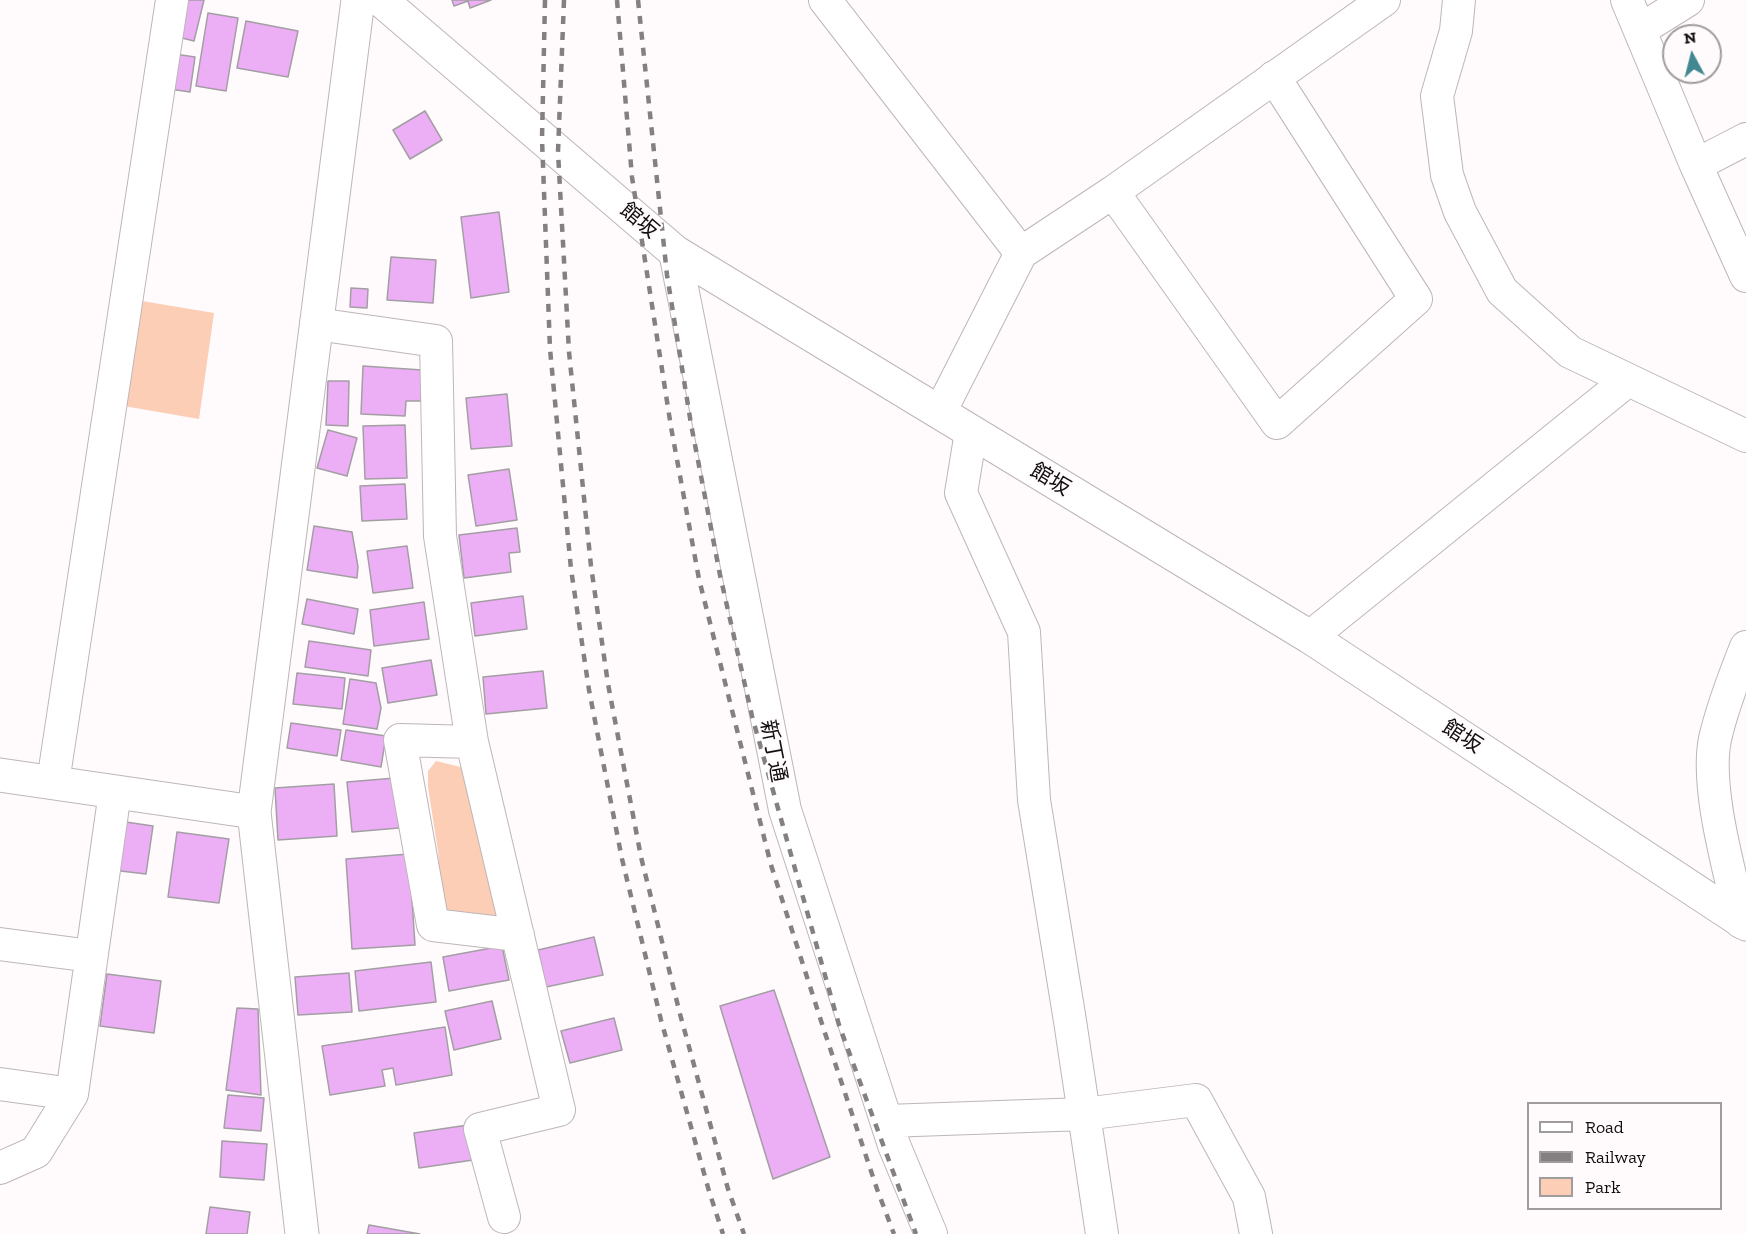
<!DOCTYPE html>
<meta charset="utf-8">
<style>
body{margin:0}
#map{position:relative;width:1746px;height:1234px;overflow:hidden;background:#fffafc;font-family:"Zilla Slab",serif}
canvas{display:block}
.legend{position:absolute;left:1527px;top:1102px;width:195px;height:108px;box-sizing:border-box;background:#fffafc;border:2px solid #a09c9d;margin:0;padding:8px 10px;list-style:none;font-size:18px;color:#110e0f}
.legend li{display:flex;align-items:center;gap:12px;height:30px}
.legend b{width:30px;border:2px solid #a09c9d}
.north{position:absolute;left:1662px;top:24px;width:60px;height:60px;box-sizing:border-box;background:#fffafc;border:2px solid #a09c9d;border-radius:50%;rotate:353deg;font-size:16px;font-weight:700;line-height:24px;text-align:center;color:#110e0f}
.north::after{content:'';display:block;margin:auto;width:21px;height:27px;background:#418890;clip-path:polygon(50% 0,100% 100%,50% 72%,0 100%)}
</style>
<div id="map">
<canvas width="1746" height="1234"></canvas>
<ul class="legend">
<li><b style="height:8px;background:#fff"></b>Road</li>
<li><b style="height:8px;background:#848082"></b>Railway</li>
<li><b style="height:16px;background:#fbceb5"></b>Park</li>
</ul>
<div class="north">N</div>
</div>
<script>
const ctx = document.querySelector('canvas').getContext('2d');
ctx.lineJoin = 'round';
function paint(path, color) {
  ctx.fillStyle = color;
  ctx.fill(path, 'evenodd');
}
function strokePath(path, color, width, dash) {
  ctx.strokeStyle = color;
  ctx.lineWidth = width;
  ctx.lineCap = dash ? 'butt' : 'round';
  ctx.setLineDash(dash || []);
  ctx.stroke(path);
}
function write(font, color, halo, rows, align = 'center') {
  ctx.font = font + ' "Zilla Slab","Noto Sans JP",serif';
  ctx.lineWidth = 4.5;
  ctx.setLineDash([]);
  ctx.textBaseline = 'middle';
  ctx.strokeStyle = halo;
  ctx.fillStyle = color;
  for (const [text, x, y, turn = 0] of rows) {
    ctx.save();
    ctx.translate(x, y);
    ctx.rotate((+turn || 0) * Math.PI / 180);
    ctx.textAlign = isNaN(turn) ? turn : align;
    if (halo) ctx.strokeText(text, 0, 0);
    ctx.fillText(text, 0, 0);
    ctx.restore();
  }
}
paint(new Path2D(`
 M136 300 214 313 199 419 118 405Z
 M436 761 469 769 507 921 443 914 438 851 428 787V771Z`), '#fbceb5');
const building = new Path2D(`
 M178 0H204L194 41 170 35Z
 M452 0H491L470 8 468 1 454 6Z
 M208 13 238 18 226 91 196 86Z
 M246 21 298 31 288 77 237 68Z
 M168 53 195 57 190 92 163 88Z
 M425 111 442 140 410 159 393 130Z
 M499 212 509 292 471 298 461 217Z
 M391 257 436 260 433 303 387 300Z
 M351 288 368 289 367 308 350 307Z
 M363 366 422 370 421 401H406L405 416 361 414Z
 M328 381H349L348 426 326 425Z
 M507 394 512 446 471 449 466 398Z
 M405 425 407 478 365 479 363 426Z
 M328 430 357 438 347 476 317 468Z
 M509 469 517 520 476 526 468 475Z
 M405 484 407 519 362 521 360 486Z
 M314 526 352 532 358 567 357 578 307 570Z
 M517 528 520 552 509 553 511 572 464 578 459 535Z
 M407 546 413 588 373 593 367 551Z
 M523 596 527 629 475 636 471 603Z
 M307 599 358 609 354 634 302 624Z
 M424 602 429 639 374 646 370 610Z
 M309 641 371 650 368 676 305 667Z
 M431 660 437 695 388 703 382 668Z
 M543 671 547 708 486 714 483 677Z
 M297 673 345 678 342 709 293 704Z
 M350 679 376 683 381 708 377 729 343 724Z
 M291 723 341 730 337 756 287 748Z
 M346 730 386 736 381 767 341 760Z
 M395 778 399 828 352 832 347 782Z
 M334 784 337 836 278 840 275 788Z
 M119 821 153 826 146 874 112 870Z
 M177 832 229 839 219 903 168 897Z
 M409 854 415 945 352 949 346 859Z
 M594 937 603 975 546 987 538 950Z
 M502 946 509 980 449 991 443 957Z
 M431 962 436 1002 359 1011 355 971Z
 M349 973 352 1012 298 1015 295 977Z
 M107 974 161 981 154 1033 100 1026Z
 M774 990 830 1157 773 1179 720 1006Z
 M492 1001 501 1039 454 1050 445 1011Z
 M237 1008 258 1009 261 1095 226 1090Z
 M614 1018 622 1050 570 1063 561 1031Z
 M445 1027 452 1075 396 1085 393 1068 382 1070 385 1086 330 1095 322 1046Z
 M228 1095 264 1098 261 1131 224 1128Z
 M468 1125 473 1160 419 1168 414 1133Z
 M222 1141 267 1144 264 1180 220 1177Z
 M210 1207 250 1212 247 1234H206Z
 M369 1225 420 1234H367Z`);
paint(building, '#ecaff6');
strokePath(building, '#a39ea4', 1.5);
const street = new Path2D(`
 M825 0 1021 253
 M1459 0 1456 31 1437 96 1447 175 1460 212 1502 291 1570 352 1746 436
 M1627 0 1696 165
 M1640 30 1688 0
 M1746 139 1696 165 1746 276
 M1113 192 1277 423 1416 299 1274 77
 M675 252 785 810 894 1145 931 1234
 M316 324 436 341 440 536 472 742 559 1110 480 1129 504 1217
 M940 412 1021 253 1113 192 1384 0
 M971 432 961 493 1024 632 1034 800 1070 1021 1102 1234
 M1310 637 1628 380
 M472 742 400 740 433 925 518 935
 M53 782 172 0
 M1741 922C1730 872 1705 788 1715 739 1722 708 1734 677 1746 647
 M0 944 91 956
 M0 1084 72 1094
 M887 1121 1084 1114 1196 1100 1249 1197 1256 1234
 M0 1168 36 1152 72 1094 115 792`);
const secondary = new Path2D(`
 M381 0 675 252 1310 637 1746 924
 M0 775 254 812
 M302 1234 254 812 358 0`);
strokePath(street, '#beb6b9', 34);
strokePath(secondary, '#beb6b9', 35);
strokePath(street, '#fff', 32);
strokePath(secondary, '#fff', 33);
strokePath(new Path2D(`
 M545 0 542 139 550 349 571 569 589 690 622 859 661 1020 709 1191 723 1234
 M564 0 558 152 569 352 591 566 608 684 641 857 680 1014 728 1189 744 1234
 M617 0 632 177 671 427 699 579 771 865 824 1030 877 1189 894 1234
 M638 0 667 275 691 424 720 575 752 716 839 1025 916 1234`), '#848082', 4.5, [8, 8]);
write('21px', '#110e0f', '#fffafc', [
 ["館坂",639,221,40],
 ["館坂",1050,480,31],
 ["館坂",1462,737,33],
 ["新丁通",773,751,79]
]);
</script>
